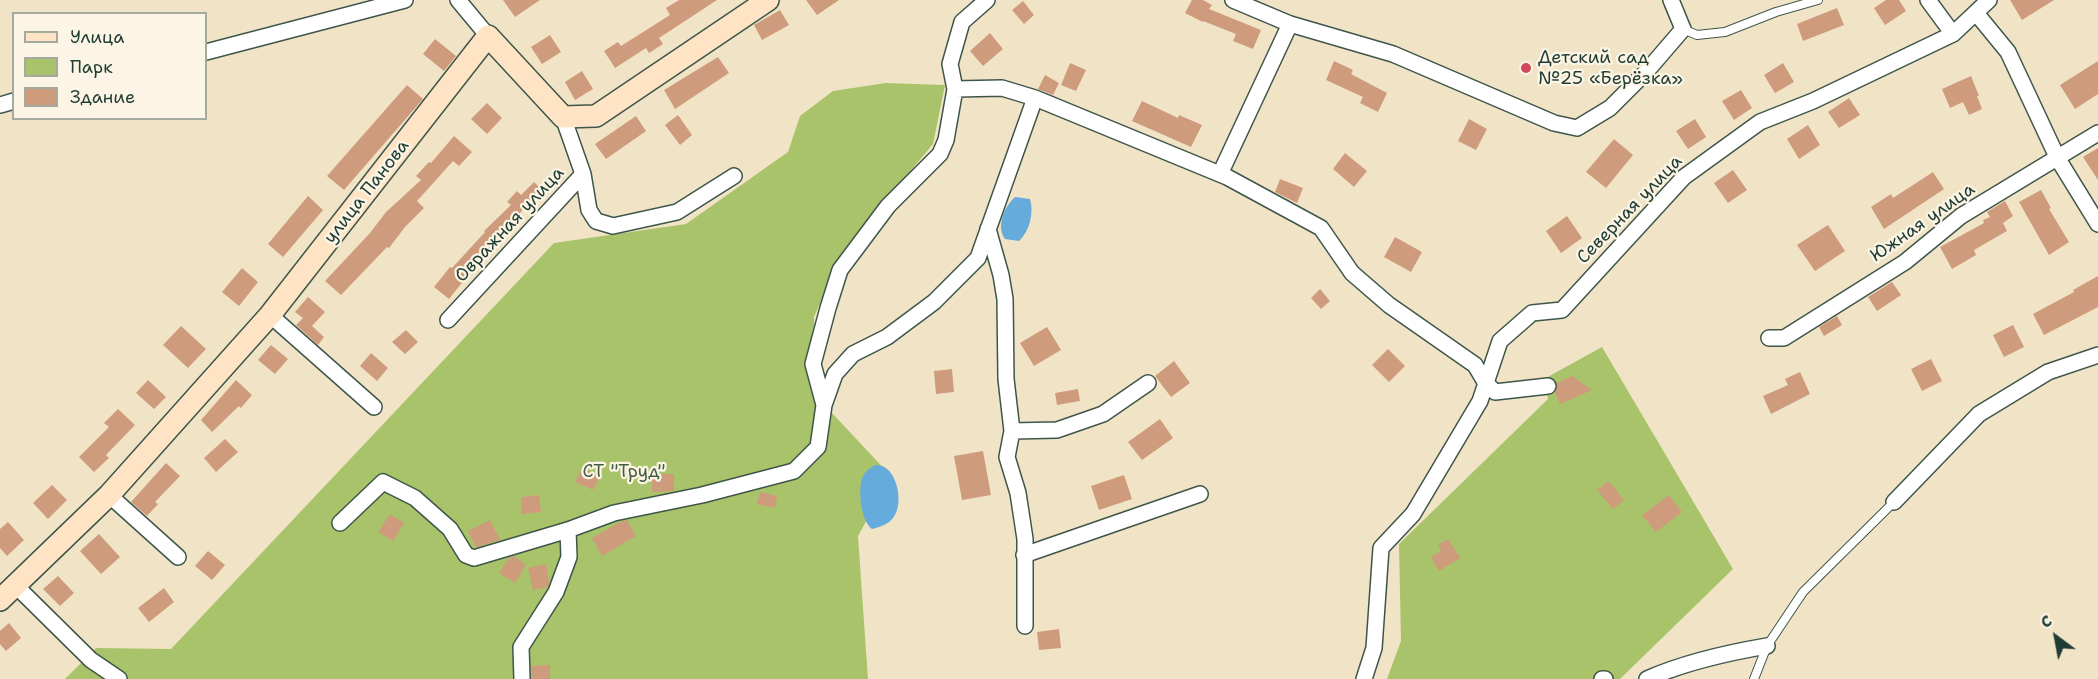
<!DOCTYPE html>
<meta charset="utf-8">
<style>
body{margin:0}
#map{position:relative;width:2098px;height:679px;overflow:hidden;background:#f1e4c6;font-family:"Shantell Sans",sans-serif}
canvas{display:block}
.legend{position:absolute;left:12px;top:12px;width:195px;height:108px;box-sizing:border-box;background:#fcf5e5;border:2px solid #a4ab9e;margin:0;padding:8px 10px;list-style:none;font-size:18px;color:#1f3d34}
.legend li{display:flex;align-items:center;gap:12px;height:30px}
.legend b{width:30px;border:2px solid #a4ab9e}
.north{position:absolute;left:2026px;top:607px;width:60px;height:60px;-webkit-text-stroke:4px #fcf5e5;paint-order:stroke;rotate:328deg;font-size:16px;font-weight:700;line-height:24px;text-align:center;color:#1f3d34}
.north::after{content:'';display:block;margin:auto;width:21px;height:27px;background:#1f3d34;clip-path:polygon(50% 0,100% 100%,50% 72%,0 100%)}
</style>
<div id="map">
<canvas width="2098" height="679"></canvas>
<ul class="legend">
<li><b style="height:8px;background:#fee4c5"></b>Улица</li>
<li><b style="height:16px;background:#a8c36a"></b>Парк</li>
<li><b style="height:16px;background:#cf9b7d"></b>Здание</li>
</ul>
<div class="north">С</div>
</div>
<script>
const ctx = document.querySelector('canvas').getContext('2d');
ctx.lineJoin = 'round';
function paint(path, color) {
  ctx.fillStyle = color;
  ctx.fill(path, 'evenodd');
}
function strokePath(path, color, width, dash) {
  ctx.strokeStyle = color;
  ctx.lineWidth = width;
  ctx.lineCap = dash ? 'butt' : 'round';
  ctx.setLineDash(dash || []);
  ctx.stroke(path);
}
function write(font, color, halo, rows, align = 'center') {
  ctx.font = font + ' "Shantell Sans",sans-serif';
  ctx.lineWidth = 4.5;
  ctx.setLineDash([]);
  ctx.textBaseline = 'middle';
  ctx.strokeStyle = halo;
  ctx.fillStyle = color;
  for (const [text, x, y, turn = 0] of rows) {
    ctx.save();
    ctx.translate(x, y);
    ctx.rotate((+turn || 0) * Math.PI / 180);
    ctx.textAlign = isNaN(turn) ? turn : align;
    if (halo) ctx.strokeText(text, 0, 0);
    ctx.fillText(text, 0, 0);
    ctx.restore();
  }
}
paint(new Path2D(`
 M886 83 945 85 933 144 841 254 814 317 817 397 891 476 858 536 868 679H65L96 648 171 649 554 243 686 224 788 152 800 116 833 91Z
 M1602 347 1733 569 1620 679H1387L1401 641 1399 544 1548 399 1544 379Z`), '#a8c36a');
paint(new Path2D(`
 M1015 197 1030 199C1034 212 1030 231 1019 241L1005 239C996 226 1004 207 1015 197Z
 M875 465C897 463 905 504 893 518 889 524 880 527 872 529 861 521 858 492 862 479 864 472 869 469 875 465Z`), '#65abdb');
paint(new Path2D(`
 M503 0H540L515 17Z
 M679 0H717L659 38 663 44 649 53 646 48 615 68 604 51 618 42 621 46 670 15 666 8Z
 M806 0H839L817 15Z
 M1192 0H1203L1212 5 1209 9 1261 30 1253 49 1233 41 1236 34 1203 21V22L1185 13Z
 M1886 0H1899L1906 11 1885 25 1874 8Z
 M2010 0H2054L2022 20Z
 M1023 1 1034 15 1024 24 1012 10Z
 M1837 8 1844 25 1803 41 1797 24Z
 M780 10 789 25 762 40 754 25Z
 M990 33 1003 49 983 66 970 51Z
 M550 35 561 52 542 64 531 47Z
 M435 39 456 56 444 71 423 54Z
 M718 57 729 73 675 109 664 90Z
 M1334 61 1353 70 1351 74 1387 93 1378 112 1360 103 1363 97 1326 80Z
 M2098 61V94L2075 109 2060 85Z
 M1070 63 1086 70 1076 91 1061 85Z
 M1783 63 1794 82 1775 93 1764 75Z
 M582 71 593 89 575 100 565 82Z
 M1045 75 1059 83 1053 95 1038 89Z
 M1971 76 1979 96H1977L1982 109 1969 115 1963 102 1950 108 1942 89Z
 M407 85 423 99 344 190 327 176Z
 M1741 90 1752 108 1734 120 1722 101Z
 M1849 98 1860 115 1839 128 1828 112Z
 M1142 101 1178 118 1179 115 1202 125 1191 147 1132 121Z
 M487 103 502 118 487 134 471 119Z
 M678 115 692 135 680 145 665 125Z
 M636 116 646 131 606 159 595 144Z
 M1469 119 1487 129 1476 150 1458 141Z
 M1695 119 1706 137 1688 149 1676 131Z
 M1808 125 1820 145 1799 159 1787 139Z
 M454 136 472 152 459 166 453 161 417 201 424 208 405 227 389 248 387 247 341 295 325 281 370 233 386 212 421 180 416 176 429 162 431 163Z
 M1614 139 1633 155 1606 188 1586 172Z
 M2098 148V180L2083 157Z
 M1345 153 1367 171 1354 187 1333 169Z
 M1733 170 1747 190 1728 203 1714 183Z
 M1933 172 1944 189 1884 229 1871 207 1891 194 1893 198Z
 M1280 179 1303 188 1297 203 1275 192Z
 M534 182 541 189 506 229 510 233 497 245 495 243 463 278 465 279 449 299 434 287 450 267 452 268 485 232 484 231 511 205 507 202 517 191 521 195Z
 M2041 190 2051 208 2049 209 2069 242 2049 255 2019 202Z
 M308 196 323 210 283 257 268 244Z
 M2005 201 2013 216 2003 223 2007 231 1974 250 1976 255 1952 269 1940 247 1984 223 1983 220 1990 217 1987 212Z
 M1567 216 1582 238 1561 253 1546 231Z
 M1828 225 1845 251 1815 271 1797 245Z
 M1395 237 1422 252 1411 272 1384 257Z
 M242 268 258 282 239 306 222 292Z
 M2098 276V307L2044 335 2033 314 2074 292 2073 290Z
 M1892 282 1901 295 1877 311 1868 297Z
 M1320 289 1330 301 1321 309 1311 298Z
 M308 297 325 312 312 326 324 337 318 345 296 325 303 318 295 312Z
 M1837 316 1842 325 1824 336 1819 327Z
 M2013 325 2024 347 2004 357 1993 335Z
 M181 326 206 349 188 368 163 345Z
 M1047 327 1061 350 1034 366 1020 343Z
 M406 330 418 342 405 354 392 342Z
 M271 345 288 359 275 374 258 360Z
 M1388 349 1405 366 1389 382 1372 365Z
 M371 353 388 368 377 381 360 366Z
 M1931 359 1942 381 1922 391 1911 369Z
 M1174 361 1190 383 1171 397 1155 376Z
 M952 369 954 392 936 394 934 371Z
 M1800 372 1810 394 1771 414 1763 396 1788 385 1785 379Z
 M1572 376 1592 390 1560 404 1555 392 1557 383Z
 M148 380 166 397 154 409 136 393Z
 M236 380 252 395 241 408 239 406 212 432 201 420Z
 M1078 389 1080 401 1057 405 1055 393Z
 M118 409 135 425 106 455 109 458 94 472 79 457 109 427 104 423Z
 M1160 419 1173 438 1142 460 1128 442Z
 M225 439 238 452 216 472 204 458Z
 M983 451 991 495 962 500 954 456Z
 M166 463 180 476 155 502 158 504 147 516 131 502Z
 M582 468 600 477 593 490 575 482Z
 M652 474H674V491L652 492Z
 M1124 475 1132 499 1099 510 1091 486Z
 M1609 481 1624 500 1613 509 1597 490Z
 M52 485 67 500 48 519 33 503Z
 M760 492 777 496 775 508 757 504Z
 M539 495 541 512 522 514 521 497Z
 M1669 495 1682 512 1656 532 1642 515Z
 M390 514 404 523 393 541 378 532Z
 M490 520 500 540 476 547 468 531Z
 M627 520 636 536 602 556 592 538 620 522Z
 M8 522 24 540 7 556 0 548V529Z
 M99 534 120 557 101 574 80 551Z
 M1448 539 1460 558 1439 571 1431 557 1441 551 1438 545Z
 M208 551 225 565 212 580 195 566Z
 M514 556 526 565 515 583 499 573 509 558Z
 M546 564 549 582 548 587 533 590 528 568Z
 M58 576 74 593 60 606 43 589Z
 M164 588 174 602 149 622 138 608Z
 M9 623 21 638 6 651 0 644V631Z
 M1059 629 1061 648 1039 650 1037 632Z
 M550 665V679H532L531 666Z`), '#cf9b7d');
const lane = new Path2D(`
 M1683 29 1697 35 1725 32 1776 12 1818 0
 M1754 679 1767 646 1803 592 1894 502`);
const street = new Path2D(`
 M458 0 488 36
 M1233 0 1290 24 1393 54 1554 123 1577 128 1610 108 1646 72 1683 29 1671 0
 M1928 0 1953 34
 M1976 13 2008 52 2058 159 2098 224
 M206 52 405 0
 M955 89 1002 88 1035 98 1227 177 1321 228 1352 273 1389 305 1475 365 1485 382 1495 392 1548 386
 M0 105 14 101
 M583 174 589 210 596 221 613 226 677 212 734 176
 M1220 174 1290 24
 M988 229 1001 275 1005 299 1006 379 1012 431 1007 457 1018 493 1025 539V626
 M270 315 374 407
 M448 320 583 174 563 117
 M1769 338H1784L1905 262 1961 216 2098 133
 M824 405 835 374 853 354 887 337 934 302 978 258 1035 98
 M1012 431 1057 430 1103 414 1148 383
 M109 495 178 557
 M1894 502 1979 414 2048 372 2098 355
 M340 523 383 482 415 498 450 529 466 555 474 558 568 530
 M1024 555 1200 494
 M14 584 91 660 119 679
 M522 679 521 647 556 592 569 557 568 530 614 513 702 495 794 471 818 447 824 405 813 364 828 308 840 270 888 206 940 154 946 140 955 89 950 64 962 22 987 0
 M1364 679 1374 648 1381 548 1413 514 1480 401 1500 341 1532 313 1562 310 1684 177 1760 122 1813 101 1953 34 1989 0
 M1602 679H1605
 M1647 679C1685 662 1726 653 1767 646`);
const secondary = new Path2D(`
 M0 600 109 495 270 315 488 36 563 117 596 116 768 0`);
strokePath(lane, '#3e564a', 10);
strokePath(street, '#3e564a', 18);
strokePath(secondary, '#3e564a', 24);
strokePath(lane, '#fff', 8);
strokePath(street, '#fff', 15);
strokePath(secondary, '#fee4c5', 21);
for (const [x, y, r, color] of [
 [1526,68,6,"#d1495b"]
]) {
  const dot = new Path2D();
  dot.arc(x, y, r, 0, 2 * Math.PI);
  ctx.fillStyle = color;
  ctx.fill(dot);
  strokePath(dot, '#fcf5e5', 2);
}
write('18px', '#1f3d34', '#fcf5e5', [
 ["Детский сад",1538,58],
 ["№25 «Берёзка»",1538,79]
], 'left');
write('18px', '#1f3d34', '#fcf5e5', [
 ["улица Панова",367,192,-52],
 ["Северная улица",1630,210,-46],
 ["Южная улица",1923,223,-35],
 ["Овражная улица",510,225,-47]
]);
write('18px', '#415e42', '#fcf5e5', [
 ["СТ \"Труд\"",624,472]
]);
</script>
